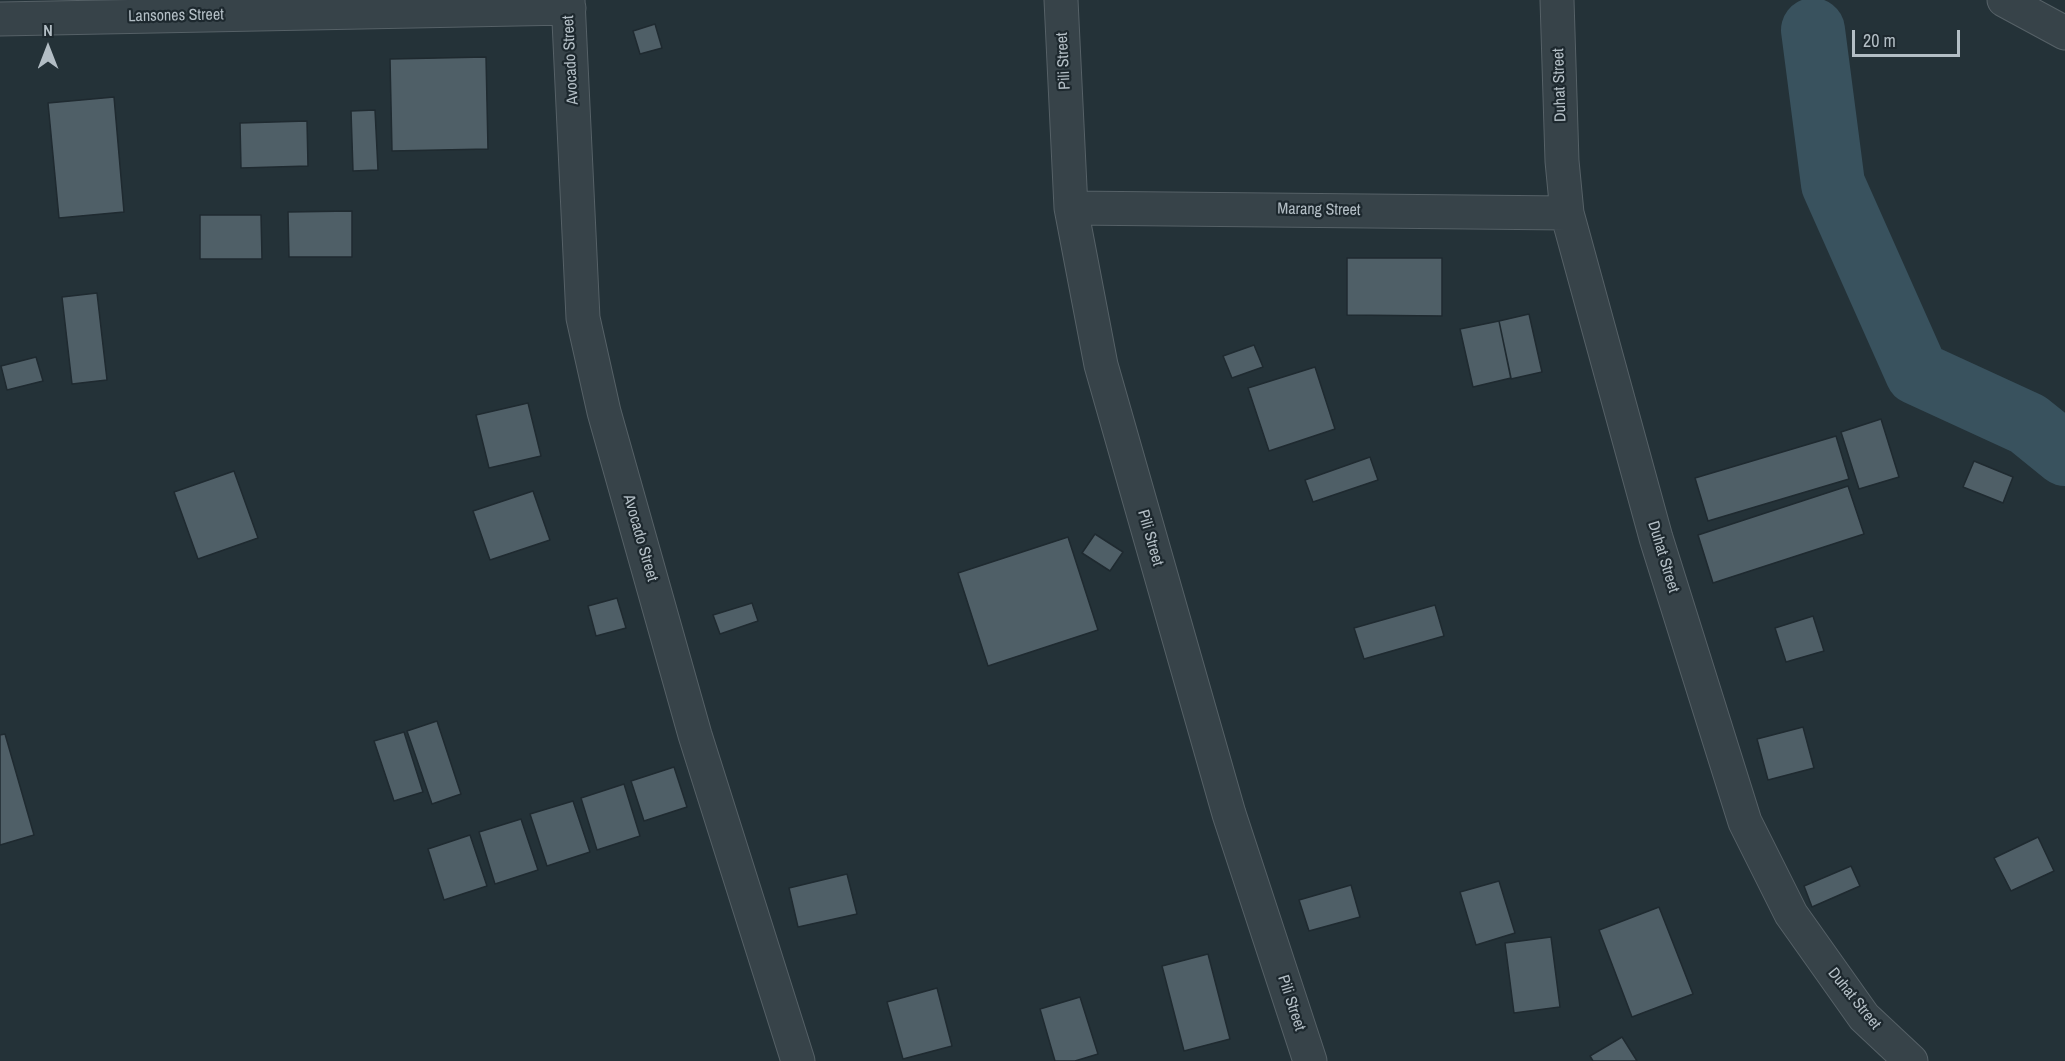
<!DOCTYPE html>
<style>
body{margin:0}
#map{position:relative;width:2065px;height:1061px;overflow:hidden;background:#243238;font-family:"Archivo Narrow",sans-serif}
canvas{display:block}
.north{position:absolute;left:18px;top:18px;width:60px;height:60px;-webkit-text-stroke:4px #1d282e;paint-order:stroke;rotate:0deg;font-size:16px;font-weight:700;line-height:24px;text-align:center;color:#b3bec5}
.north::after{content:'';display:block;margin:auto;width:21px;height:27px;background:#b3bec5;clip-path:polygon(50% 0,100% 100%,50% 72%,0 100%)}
.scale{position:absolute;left:1852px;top:30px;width:108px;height:27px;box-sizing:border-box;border:3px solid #b3bec5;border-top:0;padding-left:8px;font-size:18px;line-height:21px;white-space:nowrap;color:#b3bec5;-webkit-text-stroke:4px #1d282e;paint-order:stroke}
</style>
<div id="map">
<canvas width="2065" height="1061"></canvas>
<div class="north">N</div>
<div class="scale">20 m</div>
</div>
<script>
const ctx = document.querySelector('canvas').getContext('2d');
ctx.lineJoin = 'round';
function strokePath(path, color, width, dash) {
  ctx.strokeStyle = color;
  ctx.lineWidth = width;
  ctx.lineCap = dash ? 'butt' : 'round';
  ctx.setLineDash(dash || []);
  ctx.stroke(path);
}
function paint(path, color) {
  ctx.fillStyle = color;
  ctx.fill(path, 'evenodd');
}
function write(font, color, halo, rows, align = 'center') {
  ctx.font = font + ' "Archivo Narrow",sans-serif';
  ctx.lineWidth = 4.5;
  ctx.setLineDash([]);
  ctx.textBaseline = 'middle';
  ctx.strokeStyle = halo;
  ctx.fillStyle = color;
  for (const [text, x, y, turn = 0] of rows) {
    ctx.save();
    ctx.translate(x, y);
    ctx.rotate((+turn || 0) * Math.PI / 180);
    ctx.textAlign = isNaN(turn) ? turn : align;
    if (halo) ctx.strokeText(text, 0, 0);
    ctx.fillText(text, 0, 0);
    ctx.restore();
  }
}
strokePath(new Path2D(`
 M1813 30 1833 184 1917 373 2028 424 2065 454`), '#39525e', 64);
const building = new Path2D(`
 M655 24 662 48 640 54 633 31Z
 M486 57 488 149 392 151 390 59Z
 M114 97 124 212 59 218 48 103Z
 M375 110 378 170 353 171 351 111Z
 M307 121 308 166 241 168 240 123Z
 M352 211V257H289L288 212Z
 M200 215H261L262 259H200Z
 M1347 258H1442V316L1347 315Z
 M97 293 107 380 72 384 62 297Z
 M1529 314 1542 372 1511 379 1499 321Z
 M1499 321 1511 378 1473 387 1460 329Z
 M1254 345 1263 367 1232 378 1223 356Z
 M36 357 43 381 7 390 1 366Z
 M1315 367 1335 429 1269 451 1248 388Z
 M528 403 541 456 489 468 476 415Z
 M1881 419 1899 477 1859 489 1841 432Z
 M1836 436 1849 479 1708 521 1695 478Z
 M1370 457 1378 480 1313 502 1305 480Z
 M1974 461 2013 477 2003 503 1963 487Z
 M234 471 258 538 198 559 174 492Z
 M1848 486 1864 534 1713 583 1698 535Z
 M533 491 550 540 490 560 473 511Z
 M1095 534 1123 552 1110 571 1082 553Z
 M1068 537 1098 630 988 666 958 573Z
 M617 598 626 628 596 636 588 606Z
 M752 603 758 621 720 634 713 615Z
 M1435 605 1444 636 1364 659 1354 628Z
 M1813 616 1824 651 1786 662 1775 628Z
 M437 721 461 794 432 804 407 731Z
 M1803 727 1814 768 1768 780 1757 739Z
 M404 732 423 792 394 801 374 741Z
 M5 734 34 835 0 845V735Z
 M674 767 687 807 644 821 631 781Z
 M624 784 640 836 597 850 581 798Z
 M573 801 590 852 547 866 530 814Z
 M521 819 538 870 495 884 479 832Z
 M470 835 487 886 444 900 428 849Z
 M2038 837 2054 871 2011 891 1994 858Z
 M1851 866 1860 886 1812 907 1804 886Z
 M847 874 857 914 798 927 789 888Z
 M1499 881 1515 933 1476 945 1460 892Z
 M1351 885 1360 917 1309 931 1299 900Z
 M1659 907 1693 994 1632 1017 1599 930Z
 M1551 937 1560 1007 1514 1013 1505 943Z
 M1208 954 1230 1039 1184 1051 1162 966Z
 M937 988 952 1046 903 1059 887 1002Z
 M1080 997 1098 1054 1075 1061H1055L1040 1009Z
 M1622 1037 1637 1061H1593L1590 1056Z`);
paint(building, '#4f5f67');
strokePath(building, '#1f2a30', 1.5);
const minor = new Path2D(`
 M568 0 583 318 604 412 695 735 798 1061
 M1061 0 1071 208 1101 365 1229 814 1310 1061
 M1557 0 1562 161 1567 213 1656 538 1745 822 1791 914 1864 1017 1911 1061
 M2004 0 2065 33
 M0 19 569 8
 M1071 208 1567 213`);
strokePath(minor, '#566167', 35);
strokePath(minor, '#374349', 33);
write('16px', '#b3bec5', '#1d282e', [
 ["Lansones Street",176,16,-1],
 ["Avocado Street",571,60,-93],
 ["Pili Street",1064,61,-93],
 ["Duhat Street",1560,85,-92],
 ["Marang Street",1319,210,1],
 ["Avocado Street",640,538,74],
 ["Pili Street",1150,538,74],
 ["Duhat Street",1663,557,73],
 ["Duhat Street",1854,999,51],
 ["Pili Street",1291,1003,72]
]);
</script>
